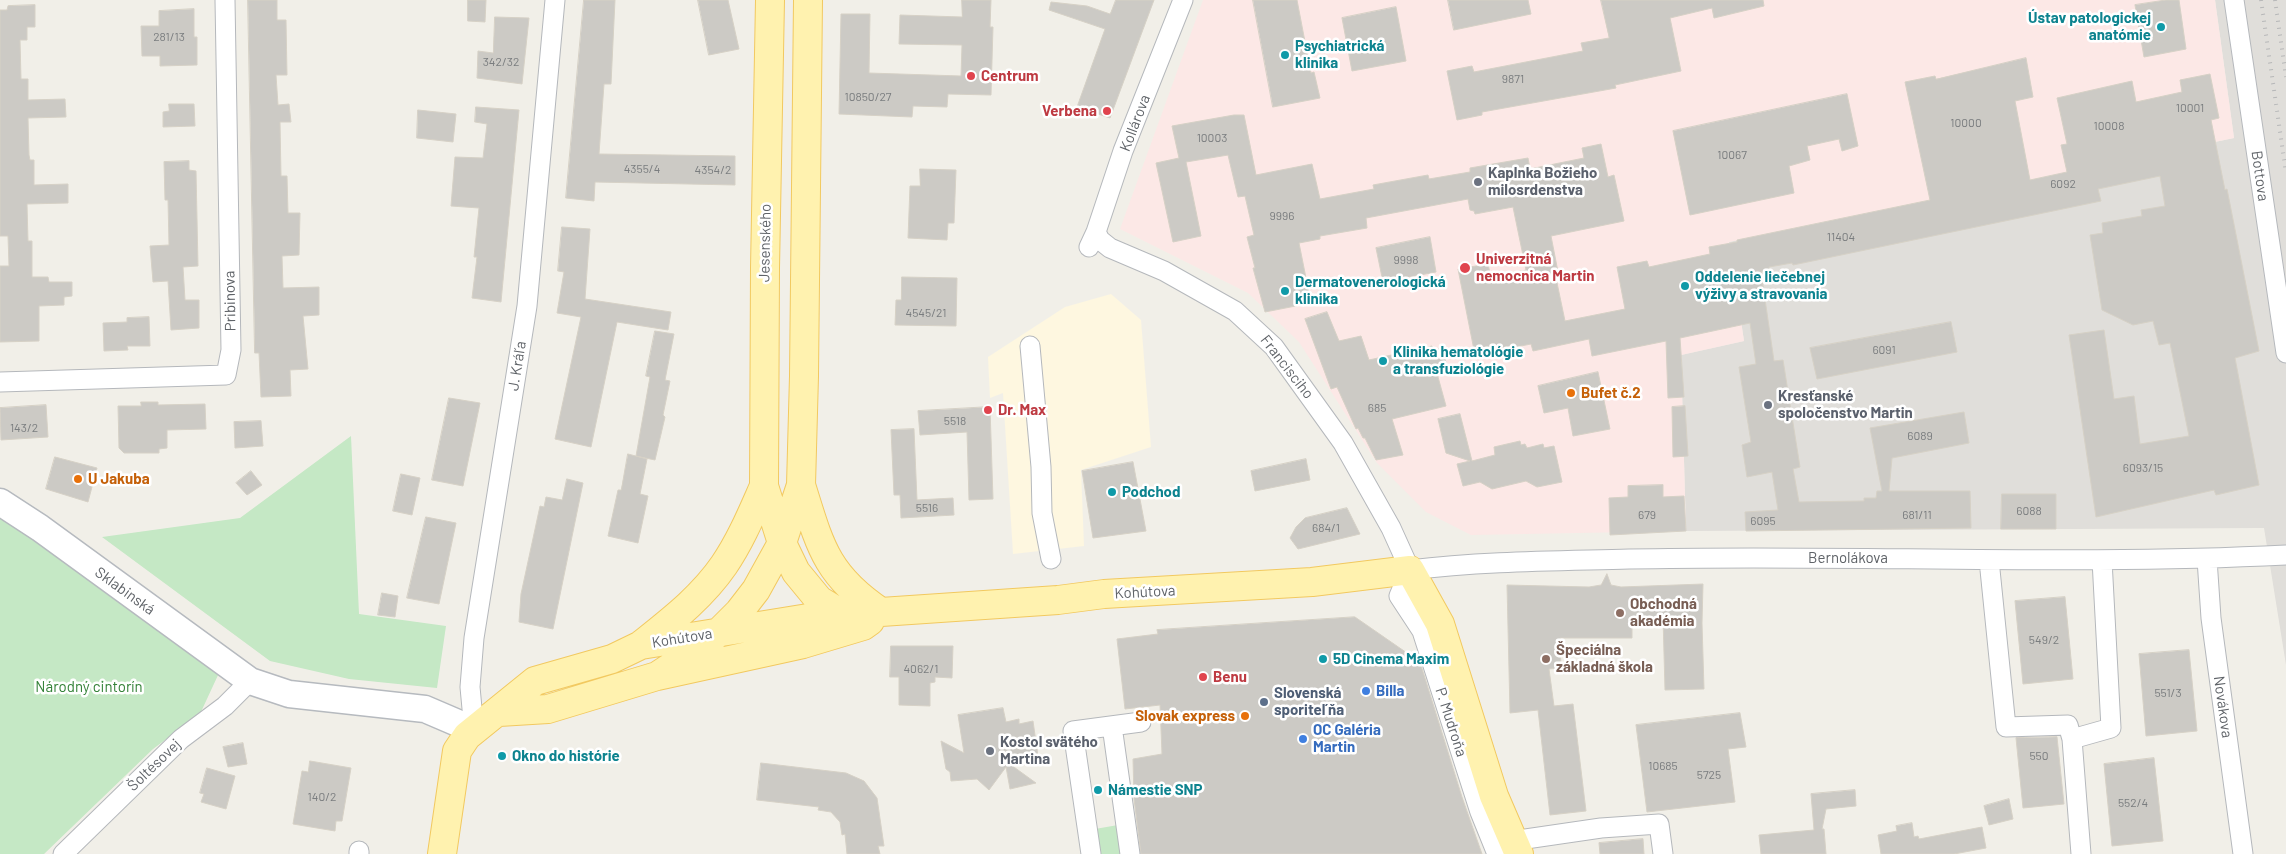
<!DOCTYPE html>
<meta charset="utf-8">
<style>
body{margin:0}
canvas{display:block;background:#f1efe8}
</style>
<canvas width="2286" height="854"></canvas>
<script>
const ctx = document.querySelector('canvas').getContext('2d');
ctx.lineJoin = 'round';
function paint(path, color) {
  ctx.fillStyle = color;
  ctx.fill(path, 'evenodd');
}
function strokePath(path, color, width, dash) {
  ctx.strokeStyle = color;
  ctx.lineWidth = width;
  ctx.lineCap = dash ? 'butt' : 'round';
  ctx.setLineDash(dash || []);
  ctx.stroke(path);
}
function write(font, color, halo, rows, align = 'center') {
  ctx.font = font + ' Barlow,sans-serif';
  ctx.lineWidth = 5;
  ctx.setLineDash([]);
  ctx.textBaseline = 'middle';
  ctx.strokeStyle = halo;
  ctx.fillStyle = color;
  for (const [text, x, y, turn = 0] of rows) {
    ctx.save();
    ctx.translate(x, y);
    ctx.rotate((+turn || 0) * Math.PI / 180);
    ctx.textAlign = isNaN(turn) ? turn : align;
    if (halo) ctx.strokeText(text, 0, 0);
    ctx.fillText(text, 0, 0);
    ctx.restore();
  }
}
paint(new Path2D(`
 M1111 294 1141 320 1151 447 1081 470 1084 546 1013 554 1003 393 990 398 988 357 1065 307Z`), '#fef7e0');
paint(new Path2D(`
 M2215 0H2286V665L2264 528 1686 531 1681 355 1744 341 1729 242 2234 138Z`), '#e0deda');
paint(new Path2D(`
 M1203 0H2215L2234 138 1729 242 1744 341 1681 355 1686 531 1471 535 1426 512 1377 463 1299 342 1248 293 1120 229Z`), '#fce8e6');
paint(new Path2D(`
 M351 436 359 614 446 626 437 688 349 679 270 661 102 537 240 518Z
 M0 517 59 556 219 673 200 714 153 749 44 854H0Z
 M1118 825 1123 854H1099L1095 829Z`), '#c5e8c5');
const building = new Path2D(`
 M248 0H277V20H286L287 75H276L278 105 289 104 291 122H280L281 176H287L288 213H300L299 255 282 256 283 288 319 287V315L303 316 308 369 290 370 291 396 261 397 259 353H255Z
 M468 0H486L485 22 468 21Z
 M584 0H615L611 84H604L599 154 735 156V185L595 182 594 201 566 198Z
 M698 0H728L739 49 709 55Z
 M962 0H991L990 27H993L991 95 948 94 947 107 913 106 912 117 839 114 841 14H870L869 73 961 76 962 45 899 44 900 15 962 17Z
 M1116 0H1154L1110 118 1077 107 1105 29 1049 10 1051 2 1087 6 1110 14Z
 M1253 0H1297L1311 73 1314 72 1320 98 1273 107Z
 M1448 0H1528L1531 14 1454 30Z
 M1601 0H1763L1764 6 1714 18 1712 8 1670 18 1681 71 1615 85 1616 88 1482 112V115L1457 120 1447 71 1472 66 1474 72 1583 51 1581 43 1609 38Z
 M2166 0H2179L2186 49 2144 57 2135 5Z
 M35 5V27H27V40H20L21 79H28V100L65 99 66 117 28 118 29 155 30 160H34V185L68 184V203L27 204 28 241H32V277H48L49 282H72V296L64 297V305L39 306V341L0 342V266H9L8 236H0V10H7L8 6Z
 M1396 7 1406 61 1352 71 1342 18Z
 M194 9V37H197V65L160 66V56H142L141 26H159V11Z
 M495 17 529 18 522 84 477 78 478 51 493 53Z
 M2026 58 2033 97 2015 101 2030 180 2067 172 2061 145 2067 144 2057 98 2132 81 2136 102 2182 92 2180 80 2210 74 2219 118 2211 120 2225 190 2227 189 2259 351 2235 358 2259 485 2216 495 2214 490 2096 517 2069 335 2104 330 2114 399 2134 396 2140 444 2189 436 2170 343 2159 345 2153 321 2133 325 2102 310 2090 235 2103 233 2102 223 2142 216 2141 210 2165 206 2160 176 2098 189 2101 201 1793 265 1792 263 1769 267V270L1761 272 1774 361 1783 360 1800 467 1793 469 1799 502 1864 501V498H1876L1877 491H1882L1870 428 1964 412 1969 443 1892 458 1889 491H1970L1971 528 1746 531 1745 512 1778 510 1772 472 1747 477 1742 445 1751 442 1739 367 1756 364 1750 323 1680 338 1684 397 1668 398 1666 341 1592 356 1589 339 1533 351 1531 344 1475 355 1458 269 1488 264 1491 278 1526 270 1513 207 1475 214 1474 211 1470 210 1468 199 1366 218 1367 228 1320 236V239L1299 243 1311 303 1265 312 1253 268H1255L1247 237 1254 235 1245 196 1238 197 1228 155 1186 162 1201 236 1173 242 1156 163 1179 158 1172 126 1234 115H1244L1256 175 1312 164 1320 199 1374 189 1373 185 1428 175 1429 179 1470 172V168L1528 158 1530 169 1584 158 1582 148 1601 144 1608 177 1614 175 1624 221 1551 236 1559 277 1556 278 1565 321 1625 309 1617 267 1647 261 1649 267 1710 254 1709 247 1737 242V240L1930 200 1905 82 1935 76 1936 79Z
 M1847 94 1858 146 1842 151 1839 139 1807 146 1810 160 1789 166 1794 193 1690 215 1673 131Z
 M169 104H194L195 126 163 127V112L169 111Z
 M476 107 519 110 501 302 472 298 477 257H474L479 208 451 206 455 157 483 158 487 124 475 122Z
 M418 110 456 114 453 142 417 138Z
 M189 161V170L196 171 198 266 183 267 185 300H199V328L171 330 168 281 153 282 150 246 169 245 168 200H165L164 162Z
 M920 169 956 170 954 223H948L947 240 908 238 910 186H920Z
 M562 227 590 229 585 299 671 312 668 330 617 322 591 447 555 439 581 317 557 313 564 272 558 271Z
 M1430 237 1436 272 1383 282 1376 248Z
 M902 277 957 278 956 326 895 325 896 300H901Z
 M1327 312 1339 341 1361 336 1369 360 1432 346 1433 350 1443 348 1446 363 1435 366 1446 406 1392 419 1403 455 1376 460 1365 438H1363L1358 428 1356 429 1337 387 1331 389 1305 319Z
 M149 317 150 346H127L128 350 104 351 103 323 127 322V318Z
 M1951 322 1957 352 1817 379 1810 348Z
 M655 331 674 334 665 380 670 381 663 415 665 417 655 460 636 456 650 377 646 376Z
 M1598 372 1610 429 1573 436 1568 408 1544 413 1538 386Z
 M449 398 480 403 463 486 432 480Z
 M141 402H158V405L205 404 206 429 167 430V448L159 449V453H124L119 448 118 406H141Z
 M46 405 48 437 1 440 0 408Z
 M1685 406 1688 456 1673 457 1672 407Z
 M990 407 993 499 969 500 967 432 920 435 918 411Z
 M1460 414 1472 461 1495 455 1494 447 1520 441 1521 445 1525 444 1527 448 1543 444 1544 448 1554 446 1562 482 1537 487 1526 481 1492 489 1480 482 1463 486 1457 464 1470 461 1446 453 1438 419Z
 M261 421 263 446 235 448 234 422Z
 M914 429 917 500 953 498 954 515 901 518 900 495H894L891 430Z
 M628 454 647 459 640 494 648 496 638 543 608 536 618 490H621Z
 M55 457 97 468 88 502 46 489Z
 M1306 459 1310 480 1255 491 1251 471Z
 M1133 462 1146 531 1093 538 1082 471Z
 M251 471 262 485 247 495 236 483Z
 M401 474 420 478 412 515 393 511Z
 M567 479 583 483 553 629 519 622 521 594 540 506 544 507 546 497 562 500Z
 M1663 485V497L1684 496 1686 531 1610 535 1609 498 1628 497V486Z
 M2002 494H2056V529H2001Z
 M1347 508 1360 534 1298 549 1290 538 1296 527 1305 518Z
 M426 517 456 523 439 604 407 598Z
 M1607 574 1611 585 1621 587 1703 584 1702 623 1704 689 1665 690 1663 617H1632V638H1560L1561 668 1549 669 1554 706 1573 704 1586 811 1550 815 1538 710 1510 713 1507 585 1589 587 1601 585Z
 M382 593 398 596 395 617 378 615Z
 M2065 597 2073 679 2023 684 2015 601Z
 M1355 617 1420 662 1462 797 1482 854H1141L1134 799 1133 759 1162 754 1160 705 1125 709 1117 639 1158 634 1157 630Z
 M891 646H953L952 678 935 677V682L930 683V706L899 705V677H890Z
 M2189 650 2197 731 2146 736 2139 654Z
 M1003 708 1006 722 1019 719V724L1033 721 1038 756 1007 762 1036 783 1010 789 1006 767 989 790 977 779 951 781 950 772 946 769 941 741 964 753 958 715Z
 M1740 713 1746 747 1728 749 1735 802 1647 812 1636 725Z
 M2057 737 2064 804 2023 808 2016 738Z
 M243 743 247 764 228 767 223 747Z
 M2154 758 2163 841 2112 846 2104 764Z
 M310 761 351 768 342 821H336L335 831 293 824 302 771 308 772Z
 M761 763 846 773 864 781 877 798 884 846H878L880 854H847L845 834 842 835 840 822 831 812 818 810 819 807 757 800Z
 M207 768 235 776 226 809 201 802 204 794 200 793Z
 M1855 790 1856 806 1826 809 1822 829H1824L1826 854H1761L1759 835 1814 830 1811 794Z
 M2009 799 2013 819 1989 825 1984 806Z
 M1912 823 1914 837 1918 836 1919 839 1982 827 1986 848 1954 854H1881L1878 835 1897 831 1896 826Z
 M1643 839 1644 854H1600L1599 843Z`);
paint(building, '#cccac5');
strokePath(building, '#d6d1c6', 1);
const street = new Path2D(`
 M2234 0 2286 353
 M1096 232 1100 240 1110 248 1164 271 1235 311 1274 347 1343 443 1391 528 1410 570
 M1089 247 1096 232 1123 151 1183 0
 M1030 346 1041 467 1042 513 1051 559
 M0 382 226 375 231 350 225 0
 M2207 559 2211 618 2243 854
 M1989 560 2006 727 2068 725 2072 739 2081 854
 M1410 570C1483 561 1556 561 1629 559 1848 554 2067 566 2286 555
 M1410 570 1399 596 1422 631 1480 812 1497 854
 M1112 726 1130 854
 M474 730 470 687 474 638 527 306 555 0
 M2072 739 2111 728 2102 560
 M1512 841 1601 828 1659 824 1663 854
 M63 854 181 739 225 706 250 681
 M359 854V851
 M1091 854 1073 731 1141 722`);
const secondary = new Path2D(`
 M0 502 40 528 250 681 289 694 425 709 474 730`);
const primary = new Path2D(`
 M770 0 765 268 764 486 782 543 796 572 819 600 848 618
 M801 485C820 546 826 575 881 612
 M642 644C672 620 702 597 724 565 741 540 752 513 764 486
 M657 676 700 648 718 633 739 612 756 590 782 543 801 485 804 376 808 0
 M499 712 548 709 657 676 803 644 863 626 870 621
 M442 854 457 751 467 736 535 681 612 659 641 645 839 613 881 612 1058 600 1104 594 1312 582 1410 570 1440 624 1494 796 1519 854`);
strokePath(street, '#b5b8bc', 21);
strokePath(secondary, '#b6babf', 29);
strokePath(primary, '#f2c960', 30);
strokePath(street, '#fff', 19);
strokePath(secondary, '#fff', 26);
strokePath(primary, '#fff2af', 28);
strokePath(new Path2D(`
 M2261 0 2286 173
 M2275 0 2286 77`), '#b6b7b8', 4, [1, 6]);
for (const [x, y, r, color] of [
 [2161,27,5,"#0f9aa8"],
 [1285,55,5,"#0f9aa8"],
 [971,76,5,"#e0444e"],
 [1107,111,5,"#e0444e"],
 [1478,182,5,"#6b7280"],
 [1465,268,6,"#e0444e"],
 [1685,286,5,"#0f9aa8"],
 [1285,291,5,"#0f9aa8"],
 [1383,361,5,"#0f9aa8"],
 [1571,393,5,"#e8710a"],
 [1768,405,5,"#6b7280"],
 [988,410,5,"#e0444e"],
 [78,479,5,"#e8710a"],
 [1112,492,5,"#0f9aa8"],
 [1620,613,5,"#8d6e63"],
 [1323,659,5,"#0f9aa8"],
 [1546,659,5,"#8d6e63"],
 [1203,677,5,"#e0444e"],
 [1366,691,5,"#3f7fe0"],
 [1264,702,5,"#5c6f8a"],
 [1245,716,5,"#e8710a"],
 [1303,739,5,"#3f7fe0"],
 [990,751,5,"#6b7280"],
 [502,756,5,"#0f9aa8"],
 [1098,790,5,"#0f9aa8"]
]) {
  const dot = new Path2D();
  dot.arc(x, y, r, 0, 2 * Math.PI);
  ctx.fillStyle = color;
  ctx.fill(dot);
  strokePath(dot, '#fff', 2);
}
write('12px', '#7a7d7f', null, [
 ["281/13",169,37],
 ["342/32",501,62],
 ["9871",1513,79],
 ["10850/27",868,97],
 ["10001",2190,108],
 ["10000",1966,123],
 ["10008",2109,126],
 ["10003",1212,138],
 ["10067",1732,155],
 ["4355/4",642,169],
 ["4354/2",713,170],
 ["6092",2063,184],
 ["9996",1282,216],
 ["11404",1841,237],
 ["9998",1406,260],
 ["4545/21",926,313],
 ["6091",1884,350],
 ["685",1377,408],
 ["5518",955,421],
 ["143/2",24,428],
 ["6089",1920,436],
 ["6093/15",2143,468],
 ["5516",927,508],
 ["6088",2029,511],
 ["679",1647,515],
 ["681/11",1917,515],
 ["6095",1763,521],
 ["684/1",1326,528],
 ["549/2",2044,640],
 ["4062/1",921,669],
 ["551/3",2168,693],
 ["550",2039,756],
 ["10685",1663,766],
 ["5725",1709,775],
 ["140/2",322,797],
 ["552/4",2133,803]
]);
write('bold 15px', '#0d838f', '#fff', [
 ["Ústav patologickej",2151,18,"right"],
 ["anatómie",2151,35,"right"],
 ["Psychiatrická",1295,46],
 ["klinika",1295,63],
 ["Oddelenie liečebnej",1695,277],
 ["výživy a stravovania",1695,294],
 ["Dermatovenerologická",1295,282],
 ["klinika",1295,299],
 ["Klinika hematológie",1393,352],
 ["a transfuziológie",1393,369],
 ["Podchod",1122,492],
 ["5D Cinema Maxim",1333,659],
 ["Okno do histórie",512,756],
 ["Námestie SNP",1108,790]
], 'left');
write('bold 15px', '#be3a42', '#fff', [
 ["Centrum",981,76],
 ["Verbena",1097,111,"right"],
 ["Univerzitná",1476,259],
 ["nemocnica Martin",1476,276],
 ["Dr. Max",998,410],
 ["Benu",1213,677]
], 'left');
write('15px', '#5f6368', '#fff', [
 ["Kollárova",1135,123,-69],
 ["Bottova",2260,176,82],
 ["Jesenského",765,243,-89],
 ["Pribinova",230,301,-91],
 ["J. Kráľa",517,366,-81],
 ["Francisciho",1287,367,52],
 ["Bernolákova",1848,558],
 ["Sklabinská",125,591,36],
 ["Kohútova",1145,592,-3],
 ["Kohútova",682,638,-9],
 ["Novákova",2223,707,82],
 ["P. Mudroňa",1451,722,72],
 ["Šoltésovej",154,765,-44]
]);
write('bold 15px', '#5b616d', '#fff', [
 ["Kaplnka Božieho",1488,173],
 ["milosrdenstva",1488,190],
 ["Kresťanské",1778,396],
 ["spoločenstvo Martin",1778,413],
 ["Kostol svätého",1000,742],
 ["Martina",1000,759]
], 'left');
write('bold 15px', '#c56008', '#fff', [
 ["Bufet č.2",1581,393],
 ["U Jakuba",88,479],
 ["Slovak express",1235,716,"right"]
], 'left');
write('bold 15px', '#785e54', '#fff', [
 ["Obchodná",1630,604],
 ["akadémia",1630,621],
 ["Špeciálna",1556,650],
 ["základná škola",1556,667]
], 'left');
write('15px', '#348238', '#fff', [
 ["Národný cintorín",89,687]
]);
write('bold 15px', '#366cbe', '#fff', [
 ["Billa",1376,691],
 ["OC Galéria",1313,730],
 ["Martin",1313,747]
], 'left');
write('bold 15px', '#4e5e75', '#fff', [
 ["Slovenská",1274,693],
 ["sporiteľňa",1274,710]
], 'left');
</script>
